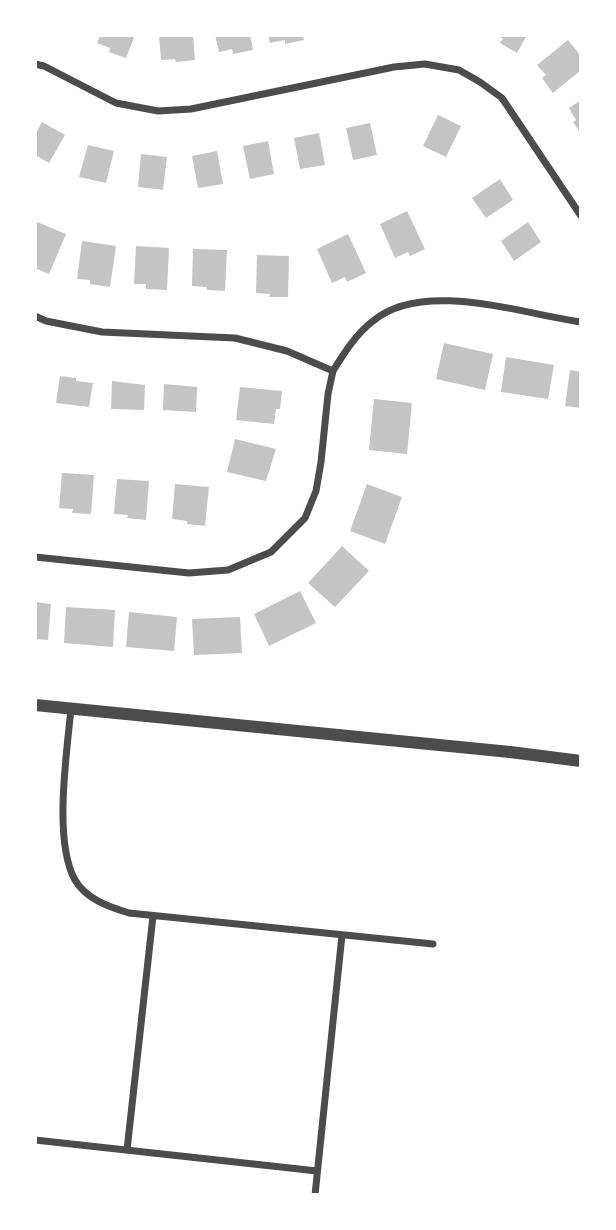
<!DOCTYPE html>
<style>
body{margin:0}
#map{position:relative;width:616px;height:1230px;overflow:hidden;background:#fff;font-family:Signika,sans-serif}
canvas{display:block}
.frame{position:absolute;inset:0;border:37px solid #fff;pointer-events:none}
</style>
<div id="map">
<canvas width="616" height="1230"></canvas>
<div class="frame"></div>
</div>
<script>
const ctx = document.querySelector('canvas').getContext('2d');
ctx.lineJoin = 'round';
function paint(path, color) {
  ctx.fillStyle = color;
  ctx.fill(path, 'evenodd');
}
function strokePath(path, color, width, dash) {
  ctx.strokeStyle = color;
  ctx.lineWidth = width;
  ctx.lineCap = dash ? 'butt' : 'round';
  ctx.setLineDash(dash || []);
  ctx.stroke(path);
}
paint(new Path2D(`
 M100 35H135L126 58 109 52 110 48 97 43Z
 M159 35H193L195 60 176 62 175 59 161 60Z
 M215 35H250L253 50 233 54 232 49 219 52Z
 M268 35H303L304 40 285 44V40L270 43Z
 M497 35H527L517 53 500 43 503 39Z
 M568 40 581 56V70L553 93 542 78 546 75 537 65Z
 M581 100V134L573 122 576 120 569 108Z
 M438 115 461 126 446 157 423 146Z
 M42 122 65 135 49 163 35 155V135Z
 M370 123 377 155 353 160 346 128Z
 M319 133 325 165 300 169 294 138Z
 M268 141 274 174 250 179 243 146Z
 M88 145 114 151 106 183 79 177Z
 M217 151 223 184 198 188 192 156Z
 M141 154 167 157 163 190 138 187Z
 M500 179 513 200 486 218 472 198Z
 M407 211 425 249 410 256 408 252 395 258 380 224Z
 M35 221 66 234 49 274 35 268Z
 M528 222 541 242 514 261 501 241Z
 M348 234 366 273 347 282 345 277 332 283 317 249Z
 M82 241 116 246 110 287 90 284V280L77 279Z
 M136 246 169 248 167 290 146 289V284H134Z
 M193 249 227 250 225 291 207 290V287L192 286Z
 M257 255 289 256 288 297H269L270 294 256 293Z
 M444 343 493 354 485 390 436 379Z
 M506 357 554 365 548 399 501 392Z
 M570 370 581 372V408L565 406Z
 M60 376 76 378V381L93 383 89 407 56 403Z
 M112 381 145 385 144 410 111 409Z
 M164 384 197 387 196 412 163 410Z
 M240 387 282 391 280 409H276L274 424 236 420Z
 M374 399 412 403 407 454 369 450Z
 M235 439 276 449 266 481 227 472Z
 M62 473 94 475 91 514 72 513 73 509 59 508Z
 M117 479 149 481 146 520 127 518 128 515 114 514Z
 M175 484 209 487 205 526 187 524V521L172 519Z
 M367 484 402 497 385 544 350 531Z
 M342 546 369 571 335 607 308 583Z
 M300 591 316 623 269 646 254 614Z
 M35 602 51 604 48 640 35 639Z
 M66 607 115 610 113 647 64 643Z
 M129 612 177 617 174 651 126 647Z
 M240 617 242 653 194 655 192 619Z`), '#c4c4c4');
strokePath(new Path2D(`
 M35 64 44 66 116 103 158 111 191 109 394 67 425 64 459 70 480 82 502 98 581 216
 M35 316 46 321 102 332 235 338 287 351 333 371C344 353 356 334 373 321 423 279 523 314 581 322
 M35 557 189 573 228 570 271 552 305 518 316 491 321 462 328 394 333 371
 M71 708C67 753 53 840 75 880 86 899 109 907 129 913L433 944
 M35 1140 317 1171
 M127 1150 153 916
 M315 1195 342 935`), '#4c4c4c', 7);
strokePath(new Path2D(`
 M35 705 510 752 581 761`), '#4c4c4c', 12);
</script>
